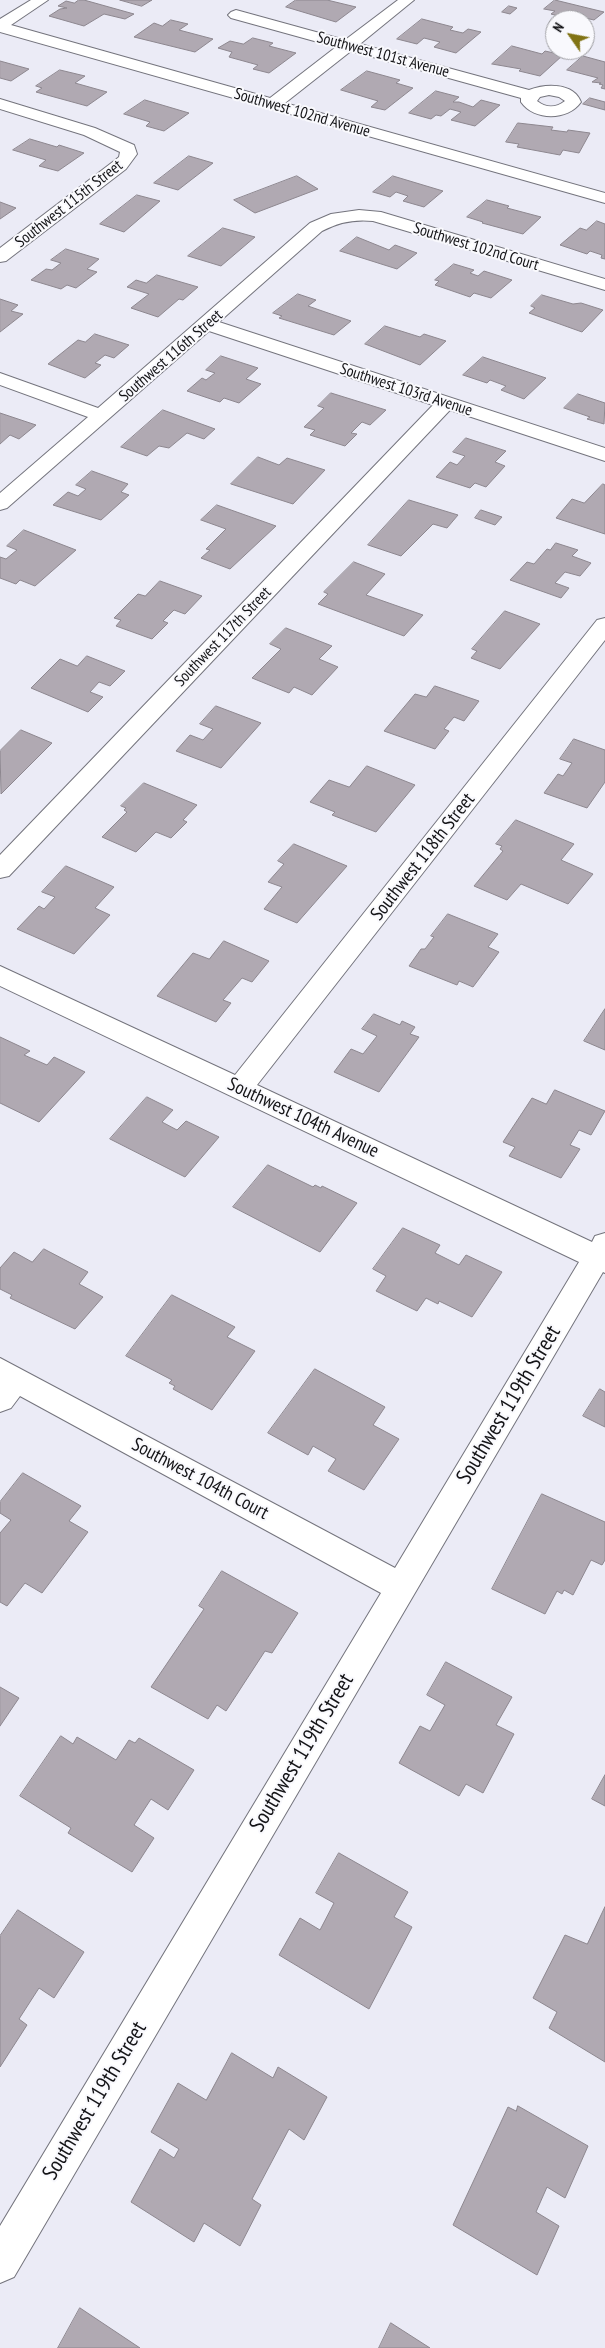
<!DOCTYPE html>
<style>
body{margin:0}
#map{position:relative;width:605px;height:2348px;overflow:hidden;background:#ebebf6;font-family:"PT Sans Narrow",sans-serif}
canvas{display:block}
.north{position:absolute;left:545px;top:10px;width:50px;height:50px;box-sizing:border-box;background:#f9f9fd;border:1px solid #9d9da1;border-radius:50%;rotate:303deg;font-size:14px;font-weight:700;line-height:20px;text-align:center;color:#141417}
.north::after{content:'';display:block;margin:auto;width:18px;height:22px;background:#817314;clip-path:polygon(50% 0,100% 100%,50% 72%,0 100%)}
</style>
<div id="map">
<canvas width="605" height="2348"></canvas>
<div class="north">N</div>
</div>
<script>
const ctx = document.querySelector('canvas').getContext('2d');
ctx.lineJoin = 'round';
function paint(path, color) {
  ctx.fillStyle = color;
  ctx.fill(path, 'evenodd');
}
function strokePath(path, color, width, dash) {
  ctx.strokeStyle = color;
  ctx.lineWidth = width;
  ctx.lineCap = dash ? 'butt' : 'round';
  ctx.setLineDash(dash || []);
  ctx.stroke(path);
}
function write(font, color, halo, rows, align = 'center') {
  ctx.font = font + ' "PT Sans Narrow",sans-serif';
  ctx.lineWidth = 4;
  ctx.setLineDash([]);
  ctx.textBaseline = 'middle';
  ctx.strokeStyle = halo;
  ctx.fillStyle = color;
  for (const [text, x, y, turn = 0] of rows) {
    ctx.save();
    ctx.translate(x, y);
    ctx.rotate((+turn || 0) * Math.PI / 180);
    ctx.textAlign = isNaN(turn) ? turn : align;
    if (halo) ctx.strokeText(text, 0, 0);
    ctx.fillText(text, 0, 0);
    ctx.restore();
  }
}
const building = new Path2D(`
 M79 0H84L134 14 125 19 104 14 84 26 49 16 60 9 67 8 58 6 66 1 74 3Z
 M120 0H152L142 6Z
 M296 0H327L356 7 336 22 286 7Z
 M555 0 604 12 594 20 581 17 573 20 551 14 555 11 544 9Z
 M509 6 517 8 510 14 502 12Z
 M422 19 453 27 450 30 463 33 468 29 481 32 456 53 434 47 440 42 424 38 417 44 397 39Z
 M171 20 188 24 179 30 213 39 195 52 134 37 154 23 162 26Z
 M253 38 273 43 269 46 296 53 269 73 253 69 258 65 229 57 232 52 218 48 230 41 243 44Z
 M512 46 542 54 545 51 563 55 540 76 519 71 521 69 492 64Z
 M583 56 605 62V89L601 88 603 85 599 84 601 83 592 82 598 78 567 70Z
 M0 61 29 69 11 81 0 78Z
 M60 70 85 76 75 83 107 92 87 106 36 92 42 88 36 86Z
 M367 71 400 80 396 83 413 88 385 110 371 107 378 101 341 90Z
 M436 91 459 97 453 102H459L473 107 481 100 500 105 475 126 451 120 461 112 450 109 441 116 436 115 431 119 409 113Z
 M590 98 605 102V110L583 104Z
 M145 100 189 113 164 131 146 126 150 122 124 114Z
 M518 123 553 127 551 130 567 132 568 130 590 133 579 153 563 150 560 155 517 147 519 144 506 142Z
 M30 139 57 147 59 145 84 153 58 171 39 166 46 160 13 150Z
 M189 156 213 163 178 190 154 183Z
 M297 176 318 189 255 213 234 200Z
 M393 176 443 191 424 207 403 201 408 196 396 192 390 197 373 192Z
 M137 195 160 201 124 232 100 224Z
 M487 200 509 206 507 208 541 217 523 234 482 223 483 222 467 217Z
 M0 202 16 208 0 219Z
 M597 221 605 224V259L601 258 602 255 590 251 587 254 560 245 580 228 586 230Z
 M223 228 255 237 221 266 188 256Z
 M357 237 389 250 395 245 417 253 397 269 340 251Z
 M66 249 99 259 87 269 97 272 76 288 67 285 61 289 31 280 46 269 52 270 61 263 51 260Z
 M454 264 474 270 470 273 478 276 484 271 512 280 491 298 474 293 470 297 435 285 439 281 435 280Z
 M157 275 198 287 183 300 179 299 158 317 131 308 149 294 127 287 136 280 146 283Z
 M298 294 316 300 308 306 351 321 334 335 279 318 282 316 273 313Z
 M542 295 573 304 581 303 603 310 582 332 529 313 535 308 531 306Z
 M0 299 18 305 11 311 23 314 0 332Z
 M385 326 420 337 424 334 446 341 420 365 365 344Z
 M95 334 129 345 114 358 105 355 95 363 101 365 85 378 48 364 78 340 85 342Z
 M221 356 258 368 246 379 261 384 239 403 224 398 220 402 187 391 202 378 206 380 215 373 206 370Z
 M483 357 546 378 524 399 501 390 506 386 490 380 487 383 463 375Z
 M331 393 386 410 370 425 362 422 351 433 357 434 345 446 310 435 315 430 304 427 324 408 318 406Z
 M578 394 605 403 604 424 587 419 590 417 564 408Z
 M163 410 215 429 204 439 187 433 169 448 159 446 147 456 121 447Z
 M0 413 36 425 19 439 10 435 0 444Z
 M466 438 506 451 495 462 505 466 486 487 475 483 470 488 436 477 450 462 457 465 465 456 453 452Z
 M258 457 279 465 287 458 325 470 293 504 231 484Z
 M92 471 128 484 121 492 129 495 101 520 53 505 68 492 78 496 86 489 76 485Z
 M603 484 605 485V534L556 518 572 499 584 503Z
 M409 500 458 515 447 528 433 524 401 556 368 545Z
 M217 505 276 526 230 569 201 558 210 550 206 549 226 529 201 520Z
 M481 510 502 517 495 525 475 518Z
 M24 530 76 550 35 586 20 580 16 584 0 578V557L6 559 17 550 7 546Z
 M556 543 578 550 572 556 591 563 580 576 565 572 555 583 569 588 561 598 510 580 527 562 534 564 547 549 550 550Z
 M354 562 385 574 366 595 423 615 404 636 318 604 328 594 324 592Z
 M160 581 202 596 185 614 174 610 163 621 168 623 152 639 116 626 121 620 114 618 138 594 145 596Z
 M505 611 540 624 500 669 471 658 477 651 472 649Z
 M286 628 332 646 319 659 338 667 312 695 294 687 289 693 252 678 281 649 270 644Z
 M87 656 125 671 110 686 99 682 90 692 103 697 88 712 31 688 60 659 77 666Z
 M435 686 479 701 464 721 454 717 444 729 449 731 435 749 384 731 415 694 426 697Z
 M216 706 261 723 221 768 176 751 190 735 203 740 213 729 200 724Z
 M21 730 52 743 1 794 0 751Z
 M574 739 605 750V782L587 808 544 793 558 774 563 776 572 763 560 759Z
 M367 766 415 785 376 832 332 815 335 812 310 802 329 780 349 787Z
 M144 783 197 805 183 820 187 822 171 838 156 832 136 852 102 837 127 812 124 810 126 808 121 806Z
 M516 820 574 844 561 860 593 874 568 904 521 884 507 900 474 886 503 851 500 849 502 846 496 844Z
 M294 844 347 866 297 923 264 909 282 887 268 882 284 864 278 861Z
 M66 866 114 887 95 908 110 915 74 954 17 929 39 906 44 909 55 897 42 892Z
 M448 914 498 934 488 947 499 952 473 987 459 981 457 985 409 966 421 949H425L434 937 431 936Z
 M224 941 269 961 252 982 242 978 223 1000 231 1003 216 1022 157 996 193 953 209 959Z
 M605 1009V1050L584 1041Z
 M374 1014 400 1025 402 1021 415 1027 410 1034 419 1037 379 1092 334 1072 351 1049 363 1054 377 1036 362 1029Z
 M0 1037 30 1051 24 1055 47 1065 54 1057 85 1072 39 1122 0 1103Z
 M555 1090 605 1111 591 1135 579 1130 570 1145 580 1149 561 1178 509 1156 515 1147 503 1142 532 1098 546 1104Z
 M147 1097 173 1110 162 1122 177 1130 186 1121 219 1137 185 1177 110 1139Z
 M268 1165 313 1187 315 1185 321 1188 322 1186 357 1203 320 1252 233 1207Z
 M403 1228 440 1245 435 1253 459 1265 466 1255 502 1272 472 1317 439 1301 438 1304 426 1298 417 1311 376 1291 386 1276 373 1269Z
 M44 1249 88 1272 79 1284 103 1297 75 1329 10 1298 12 1295 0 1289V1268L14 1252 32 1262Z
 M172 1295 235 1327 227 1337 255 1351 212 1410 173 1389 175 1386 169 1383 172 1380 126 1356Z
 M315 1369 385 1407 373 1425 399 1439 364 1490 328 1471 336 1459 313 1446 308 1455 268 1433Z
 M600 1389 605 1392V1427L583 1416Z
 M23 1473 81 1506 69 1521 88 1532 42 1593 25 1583 7 1606 0 1602V1533L11 1520 0 1513V1502Z
 M542 1494 605 1522V1560L602 1565 591 1560 573 1595 564 1590 562 1594 557 1591 545 1614 492 1589Z
 M222 1571 298 1613 272 1653 265 1651 226 1711 217 1705 208 1719 151 1687 204 1609 199 1606Z
 M446 1662 512 1697 496 1725 514 1734 483 1793 466 1784 459 1796 399 1763 420 1726 430 1731 445 1705 427 1695Z
 M0 1687 19 1698 0 1726Z
 M61 1736 73 1744 77 1737 116 1760 129 1740 135 1743 139 1738 194 1770 168 1810 151 1799 134 1825 154 1838 132 1872 68 1833 71 1828 20 1796Z
 M605 1775V1806L592 1799Z
 M339 1853 408 1892 394 1917 412 1927 369 2009 279 1955 300 1918 320 1930 334 1903 316 1893Z
 M605 1907V2062L549 2028 557 2012 533 1998 565 1935 587 1944Z
 M18 1910 84 1952 54 1998 39 1988 19 2019 27 2025 0 2067V1936Z
 M232 2053 273 2078 278 2067 327 2097 304 2140 289 2129 252 2199 261 2205 240 2246 204 2223 194 2242 131 2202 160 2149 174 2158 179 2149 151 2132 178 2083 206 2100Z
 M518 2106 588 2146 565 2198 547 2187 536 2212 559 2226 537 2275 453 2225 508 2107 516 2111Z
 M80 2308 140 2348H58Z
 M391 2323 430 2348H379Z`);
paint(building, '#b0a9b2');
strokePath(building, '#8d878f', 1);
const minor = new Path2D(`
 M31 0H48L11 25 270 98 336 47 231 18 228 15 231 12 236 10 345 40 398 0H414L360 44 529 90C545 84 573 82 581 102 568 121 534 121 521 102V98L351 51 285 103 605 193V203L0 32V19ZM549 95 559 97 565 101C556 108 546 108 537 101L540 97Z
 M0 99 95 128 134 145 137 154 126 169 6 261 0 262V248L114 161 119 157 120 152 84 135 0 109Z
 M359 210 381 212 605 279V290L373 221C354 219 339 222 322 231L219 322 605 448V461L450 410 9 876 0 878V855L433 405 209 331 7 508 0 510V493L88 417 0 385V373L98 408 310 223 331 214Z
 M605 618V640L257 1085 592 1242 595 1236 605 1233V1273L603 1272 14 2277 0 2283V2226L381 1593 20 1396 11 1408 0 1412V1358L395 1568 579 1262 0 986V966L235 1075 597 620Z`);
strokePath(minor, '#74747d', 2);
paint(minor, '#fff');
write('16px', '#141417', '#f9f9fd', [
 ["Southwest 101st Avenue",383,55,15],
 ["Southwest 102nd Avenue",302,113,16],
 ["Southwest 115th Street",69,204,-38],
 ["Southwest 102nd Court",476,247,17],
 ["Southwest 116th Street",171,356,-41],
 ["Southwest 103rd Avenue",406,390,18],
 ["Southwest 117th Street",223,637,-46]
]);
write('19px', '#141417', '#f9f9fd', [
 ["Southwest 118th Street",423,857,-52],
 ["Southwest 104th Avenue",303,1118,25],
 ["Southwest 104th Court",200,1479,28]
]);
write('22px', '#141417', '#f9f9fd', [
 ["Southwest 119th Street",509,1405,-59],
 ["Southwest 119th Street",302,1753,-59],
 ["Southwest 119th Street",95,2101,-59]
]);
</script>
